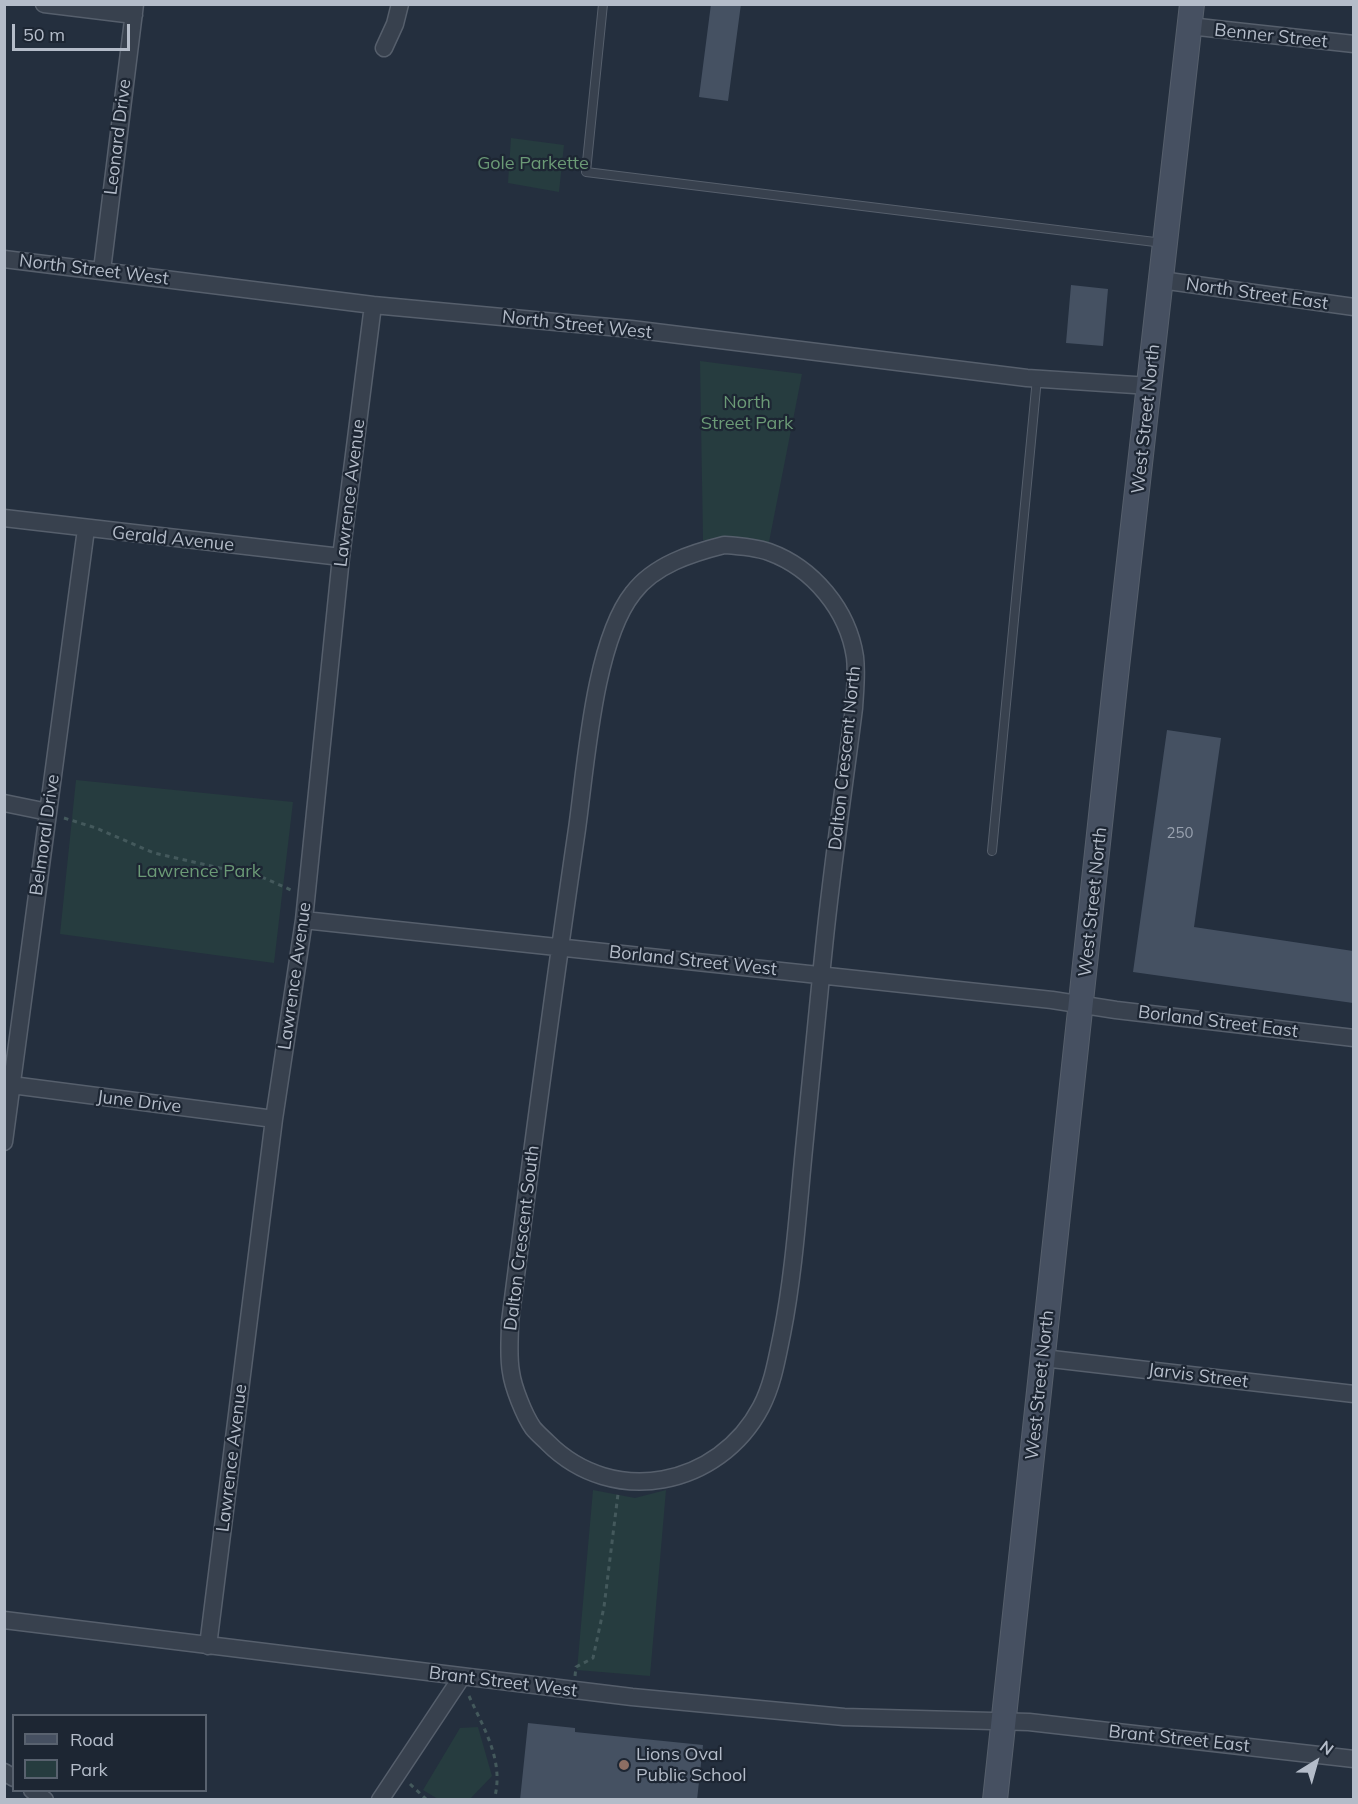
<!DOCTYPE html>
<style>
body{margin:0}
#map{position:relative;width:1358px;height:1804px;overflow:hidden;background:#242f3e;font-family:Mulish,sans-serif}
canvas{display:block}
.frame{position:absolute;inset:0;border:6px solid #b4bcc9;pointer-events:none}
.legend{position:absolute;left:12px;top:1714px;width:195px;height:78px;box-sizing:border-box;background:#1d2633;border:2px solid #59626f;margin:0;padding:8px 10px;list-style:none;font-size:18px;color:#b4bcc9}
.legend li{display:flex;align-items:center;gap:12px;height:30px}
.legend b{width:30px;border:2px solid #59626f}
.north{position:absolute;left:1286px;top:1732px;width:60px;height:60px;-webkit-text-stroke:4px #1d2633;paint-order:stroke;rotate:37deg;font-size:16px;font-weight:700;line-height:24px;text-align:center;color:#b4bcc9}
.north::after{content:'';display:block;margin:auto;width:21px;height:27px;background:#b4bcc9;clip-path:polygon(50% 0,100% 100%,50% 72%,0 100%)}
.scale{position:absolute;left:12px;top:24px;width:118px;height:27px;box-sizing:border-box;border:3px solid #b4bcc9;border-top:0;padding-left:8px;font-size:18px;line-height:21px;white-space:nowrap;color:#b4bcc9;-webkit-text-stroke:4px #1d2633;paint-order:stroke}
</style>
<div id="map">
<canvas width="1358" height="1804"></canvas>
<div class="frame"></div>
<ul class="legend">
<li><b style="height:8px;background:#465061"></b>Road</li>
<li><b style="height:16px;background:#263c3f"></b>Park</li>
</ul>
<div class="north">N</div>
<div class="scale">50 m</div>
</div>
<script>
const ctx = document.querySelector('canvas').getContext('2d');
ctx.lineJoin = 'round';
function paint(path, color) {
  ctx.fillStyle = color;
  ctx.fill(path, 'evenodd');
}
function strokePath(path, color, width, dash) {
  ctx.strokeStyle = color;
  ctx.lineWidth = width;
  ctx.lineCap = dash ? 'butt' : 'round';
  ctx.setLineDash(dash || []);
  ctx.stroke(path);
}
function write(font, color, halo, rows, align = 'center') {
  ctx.font = font + ' Mulish,sans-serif';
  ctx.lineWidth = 4.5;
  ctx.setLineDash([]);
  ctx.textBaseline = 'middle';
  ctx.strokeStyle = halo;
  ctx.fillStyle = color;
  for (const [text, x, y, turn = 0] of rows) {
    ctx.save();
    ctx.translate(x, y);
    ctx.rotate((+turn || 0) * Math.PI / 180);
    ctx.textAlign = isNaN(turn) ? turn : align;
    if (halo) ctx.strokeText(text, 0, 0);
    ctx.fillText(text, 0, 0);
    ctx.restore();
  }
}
paint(new Path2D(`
 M511 138 564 145 559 192 508 183Z
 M700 361 802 374 769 542 703 540Z
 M76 780 293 802 274 963 60 934Z
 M593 1490 635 1498 666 1490 650 1676 577 1670Z
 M478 1727 492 1776 470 1799H438L423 1790 460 1728Z`), '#263c3f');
paint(new Path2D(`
 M711 4H741L728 101 699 97Z
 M1071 285 1108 289 1103 346 1066 343Z
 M1167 730 1221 738 1194 927 1353 951V1003L1133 972Z
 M528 1723 575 1728V1732L703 1745 697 1800H520Z`), '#455162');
const lane = new Path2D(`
 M603 4 586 172 1163 243
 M992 851 1037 378`);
const street = new Path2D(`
 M44 4 134 15
 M1189 26 1354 44
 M384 48 395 24 400 4
 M4 259 373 305 631 329 1027 378 1150 386
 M102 270 135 4
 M1161 280 1354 307
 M4 518 341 557
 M724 545C739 546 755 547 769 552 813 568 848 610 855 657 857 674 855 691 854 708 844 787 832 867 824 947 817 1014 811 1081 804 1149 798 1210 794 1273 782 1334 777 1358 773 1384 761 1407 719 1487 613 1508 548 1443 543 1438 537 1433 533 1428 524 1415 513 1387 511 1372 508 1356 510 1338 510 1322 531 1158 553 993 577 829 586 765 594 642 633 593 654 565 692 553 724 545Z
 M4 803 48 812
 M304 920 1052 1000 1116 1010 1354 1038
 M4 1084 274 1119
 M4 1142 86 529
 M1043 1358 1354 1394
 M4 1620 632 1697 844 1717 1029 1722 1354 1759
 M208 1646 274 1119 304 920 341 557 373 305
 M4 1772 14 1778
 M32 1790 45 1800
 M380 1800 461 1678`);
const secondary = new Path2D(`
 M995 1800 1116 676 1192 4`);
strokePath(lane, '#565f6c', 10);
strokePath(street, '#565f6c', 19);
strokePath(secondary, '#565f6c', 26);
strokePath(new Path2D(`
 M64 818 96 828 154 853 264 878 291 890
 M575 1676 576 1667 593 1658 604 1607 618 1494
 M469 1696C484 1729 505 1762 494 1800
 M410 1784 427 1800`), '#44595c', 3, [4.5, 4.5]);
strokePath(lane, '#38414e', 8);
strokePath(street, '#38414e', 16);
strokePath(secondary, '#465061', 24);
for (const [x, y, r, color] of [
 [624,1765,6,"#8d6e63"]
]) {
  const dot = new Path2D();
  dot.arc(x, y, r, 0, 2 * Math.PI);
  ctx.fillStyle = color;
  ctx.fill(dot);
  strokePath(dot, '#1d2633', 2);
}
write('15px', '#98a1af', null, [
 ["250",1180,833]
]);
write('18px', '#b4bcc9', '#1d2633', [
 ["Benner Street",1271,36,6],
 ["Leonard Drive",118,137,-83],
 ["North Street West",94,270,7],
 ["North Street East",1257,294,8],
 ["North Street West",577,325,6],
 ["West Street North",1146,419,-84],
 ["Lawrence Avenue",350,493,-83],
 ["Gerald Avenue",173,539,6],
 ["Dalton Crescent North",845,758,-84],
 ["Belmoral Drive",45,835,-82],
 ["West Street North",1093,902,-84],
 ["Borland Street West",693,961,6],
 ["Lawrence Avenue",295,976,-82],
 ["Borland Street East",1218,1022,7],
 ["June Drive",139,1102,7],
 ["Dalton Crescent South",522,1238,-83],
 ["Jarvis Street",1198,1376,7],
 ["West Street North",1040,1385,-84],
 ["Lawrence Avenue",232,1458,-83],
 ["Brant Street West",503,1682,7],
 ["Brant Street East",1179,1739,6]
]);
write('18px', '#6b9a76', '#1d2633', [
 ["Gole Parkette",533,164],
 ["North",747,403],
 ["Street Park",747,424],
 ["Lawrence Park",199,872]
]);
write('18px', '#b4bcc9', '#1d2633', [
 ["Lions Oval",636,1755],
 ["Public School",636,1776]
], 'left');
</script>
